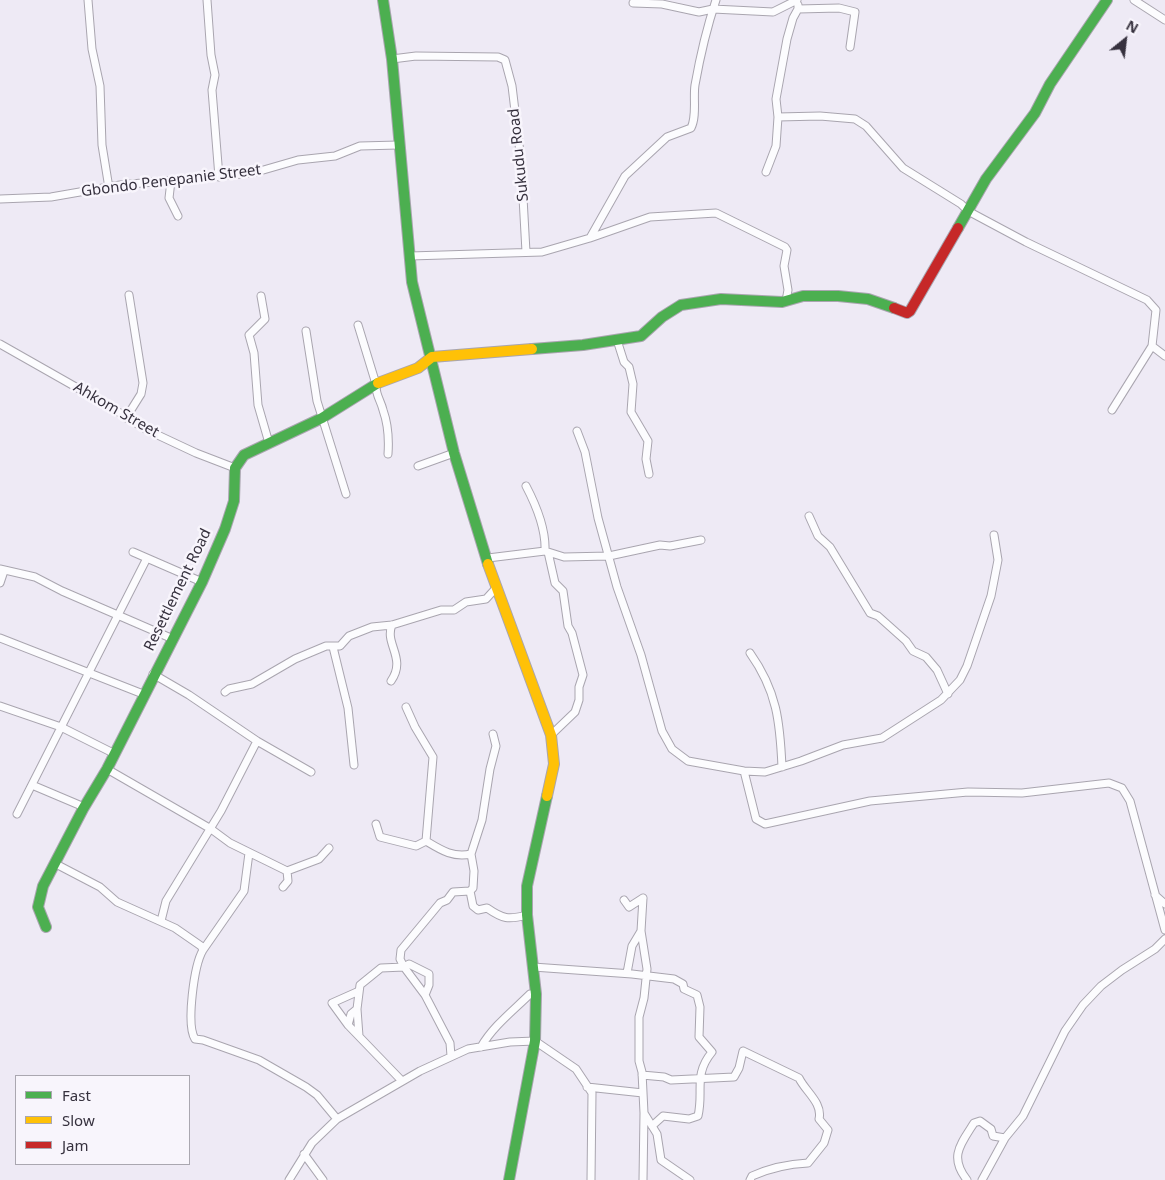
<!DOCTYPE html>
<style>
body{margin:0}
#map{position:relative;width:1165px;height:1180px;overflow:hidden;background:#eeeaf5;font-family:"Noto Sans",sans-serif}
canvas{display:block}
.legend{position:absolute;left:15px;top:1075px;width:175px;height:90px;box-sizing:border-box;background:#f8f5fc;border:1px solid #aaa7b0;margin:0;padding:6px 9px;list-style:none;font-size:15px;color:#36313e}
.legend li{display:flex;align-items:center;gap:10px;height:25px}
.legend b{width:25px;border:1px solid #aaa7b0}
.north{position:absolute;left:1100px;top:15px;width:50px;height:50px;-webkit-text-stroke:4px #f8f5fc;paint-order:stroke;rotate:29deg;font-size:14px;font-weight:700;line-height:20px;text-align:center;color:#36313e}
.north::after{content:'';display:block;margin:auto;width:18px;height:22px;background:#36313e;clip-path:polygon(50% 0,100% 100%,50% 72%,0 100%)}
</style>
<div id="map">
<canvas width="1165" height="1180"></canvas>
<ul class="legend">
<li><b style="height:6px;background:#4caf50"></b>Fast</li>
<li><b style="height:6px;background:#ffc107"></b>Slow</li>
<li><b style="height:6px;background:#c62828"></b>Jam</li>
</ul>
<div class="north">N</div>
</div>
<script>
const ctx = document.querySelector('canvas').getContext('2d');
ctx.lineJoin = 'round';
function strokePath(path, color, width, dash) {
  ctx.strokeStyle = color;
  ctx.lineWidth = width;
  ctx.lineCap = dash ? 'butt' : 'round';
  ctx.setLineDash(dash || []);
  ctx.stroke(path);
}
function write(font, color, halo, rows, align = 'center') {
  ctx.font = font + ' "Noto Sans",sans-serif';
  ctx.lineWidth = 5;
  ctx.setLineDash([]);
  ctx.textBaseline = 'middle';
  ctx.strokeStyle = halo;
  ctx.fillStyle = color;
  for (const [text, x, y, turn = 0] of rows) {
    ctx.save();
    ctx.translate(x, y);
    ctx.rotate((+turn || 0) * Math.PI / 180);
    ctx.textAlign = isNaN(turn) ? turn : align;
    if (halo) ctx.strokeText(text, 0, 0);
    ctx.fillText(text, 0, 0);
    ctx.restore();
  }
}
const street = new Path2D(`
 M88 0 92 49 100 86 102 145 109 188
 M207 0 211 55 215 75 212 90 219 177
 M1134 0 1165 20
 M633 3 662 4 699 12 713 9 773 12 797 0
 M798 5V9L839 8 855 12 850 47
 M392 59 416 56 498 57 505 60 512 86 521 161 526 252
 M778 117 820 116 855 119 866 126 903 168 961 204 968 211 1026 242 1147 300 1156 310 1152 346 1112 410
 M766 172 776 146 778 117 776 99 787 39 793 18 798 9
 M171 181 169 198 178 216
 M0 199 51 197 120 185 253 173 298 160 335 156 360 146 398 145
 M590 238 650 217 716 213 785 247 787 250 784 266 788 290 786 301
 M410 256 542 252 590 238 625 176 667 137 691 128C697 116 693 98 695 85 700 57 707 27 716 0
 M261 296 265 319 249 335 254 353 258 405 269 443
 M358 325 376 384C375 394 381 401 383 410 388 424 389 440 388 454
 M306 331 317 401 346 494
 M617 340 624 362 629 367 633 384 631 412 648 441 646 459 649 474
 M0 344 104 403 147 430 196 453 235 468
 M1152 346 1165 356
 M126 418 141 394 143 383 129 295
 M577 431 585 452 598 518 617 587 641 655 662 731 672 749 688 761 744 771 765 772 801 761 843 745 882 738 941 700 960 680 967 666 991 596 998 560 994 535
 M418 466 454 453
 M526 486C536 505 546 529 545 551
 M809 516 818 536 830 547 870 613 878 616 906 641 913 651 926 657 937 670 948 694
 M133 552 202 582
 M548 552 555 583 563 591 568 626 572 633 583 675 579 687V700L575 712 551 735
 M488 558 545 551 564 557 609 556 660 545 670 546 701 540
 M0 569 35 577 62 591 173 639
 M0 583 4 571
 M0 638 143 694
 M333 647 348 708 354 765
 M750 653C777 691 780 722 782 767
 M153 674 189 695 257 741 311 772
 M391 681C407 658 384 644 392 625
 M225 692 229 689 252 684 295 659 326 646H340L349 636 372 627 392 625 441 610H454L466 602 486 599 496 588
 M0 706 61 727 115 754
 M406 707 415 727 433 757 426 841C441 850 453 858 471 854
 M107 769 211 829 230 843 287 871 319 859 329 848
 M744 771 756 819 765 824 870 801 968 792 1022 793 1109 783 1122 788 1130 801 1165 930
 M32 785 84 807
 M17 814 147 558
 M376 824 380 837 416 846 426 841
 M54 863 100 887 117 902 175 928 201 946 203 950C194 965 186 1025 195 1039L203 1040 259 1060 306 1087 317 1095 337 1119
 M283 887 288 881 287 871
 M470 891 473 906 478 910 487 908C503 919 508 920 527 915
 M1155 895 1165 904
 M624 900 629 907 643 898
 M161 921 166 901 221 811 257 741
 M641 931 647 969 644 998 639 1017V1061L642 1072 644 1113 657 1134 661 1160 690 1180
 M203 950 244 891 249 853
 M533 967 632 974 674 979 683 984 684 989 697 995 700 1007 699 1037 712 1052C693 1075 704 1091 698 1116L689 1119 663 1116 652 1126
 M627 973 632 946 641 931 643 898
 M357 1009 359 1036
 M348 1025 332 1003 359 991
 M481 1047C493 1026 514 1010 530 994H536
 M451 1056 450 1043 425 995 429 985V974L409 964 404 967 400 959 401 950 440 903 447 900 453 892 470 891 473 888 474 871 471 854 482 820 490 769 496 746 493 734
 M642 1075 664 1077 671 1080 734 1077 739 1068 743 1051 799 1078C805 1091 823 1103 819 1119L828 1130 824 1143 808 1163C788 1164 770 1168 752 1176L750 1180
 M402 1081 348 1025 351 1014 357 1009 360 985 381 968 404 967 425 995
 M587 1087 643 1093
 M304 1154 323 1180
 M289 1180 312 1143 337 1119 420 1071 468 1049 510 1042 535 1041 576 1069 592 1093 591 1180
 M643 1180 644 1113
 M967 1180C949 1157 960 1145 974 1123L980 1121 991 1129 993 1136 1005 1138
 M982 1180 1005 1138 1023 1116 1065 1031 1083 1005 1101 986 1122 970 1155 949 1165 939`);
const fast = new Path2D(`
 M383 0 392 59 412 282 454 453 488 564
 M958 228 986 179 1035 113 1050 84 1107 0
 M532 349 583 345 641 336 662 317 681 305 721 299 782 302 803 296H838L868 299 894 308
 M46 927 38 907 43 886 83 809 107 769 202 582 225 529 234 501 235 468 244 455 322 418 378 383
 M509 1180 535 1041 536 994 527 915V886L547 796`);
const slow = new Path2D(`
 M378 383 418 368 432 357 532 349
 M488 564 551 735 554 764 547 796`);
const jam = new Path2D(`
 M894 308 907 313 910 311 958 228`);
strokePath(street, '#a9a5af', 9);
strokePath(fast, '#a9a5af', 12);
strokePath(slow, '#a9a5af', 12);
strokePath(jam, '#a9a5af', 12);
strokePath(street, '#fcfcfe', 7);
strokePath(fast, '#4caf50', 10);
strokePath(slow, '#ffc107', 10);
strokePath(jam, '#c62828', 10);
write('15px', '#36313e', '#f8f5fc', [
 ["Sukudu Road",519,155,-96],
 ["Gbondo Penepanie Street",171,181,-7],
 ["Ahkom Street",116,410,30],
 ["Resettlement Road",178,590,-64]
]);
</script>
